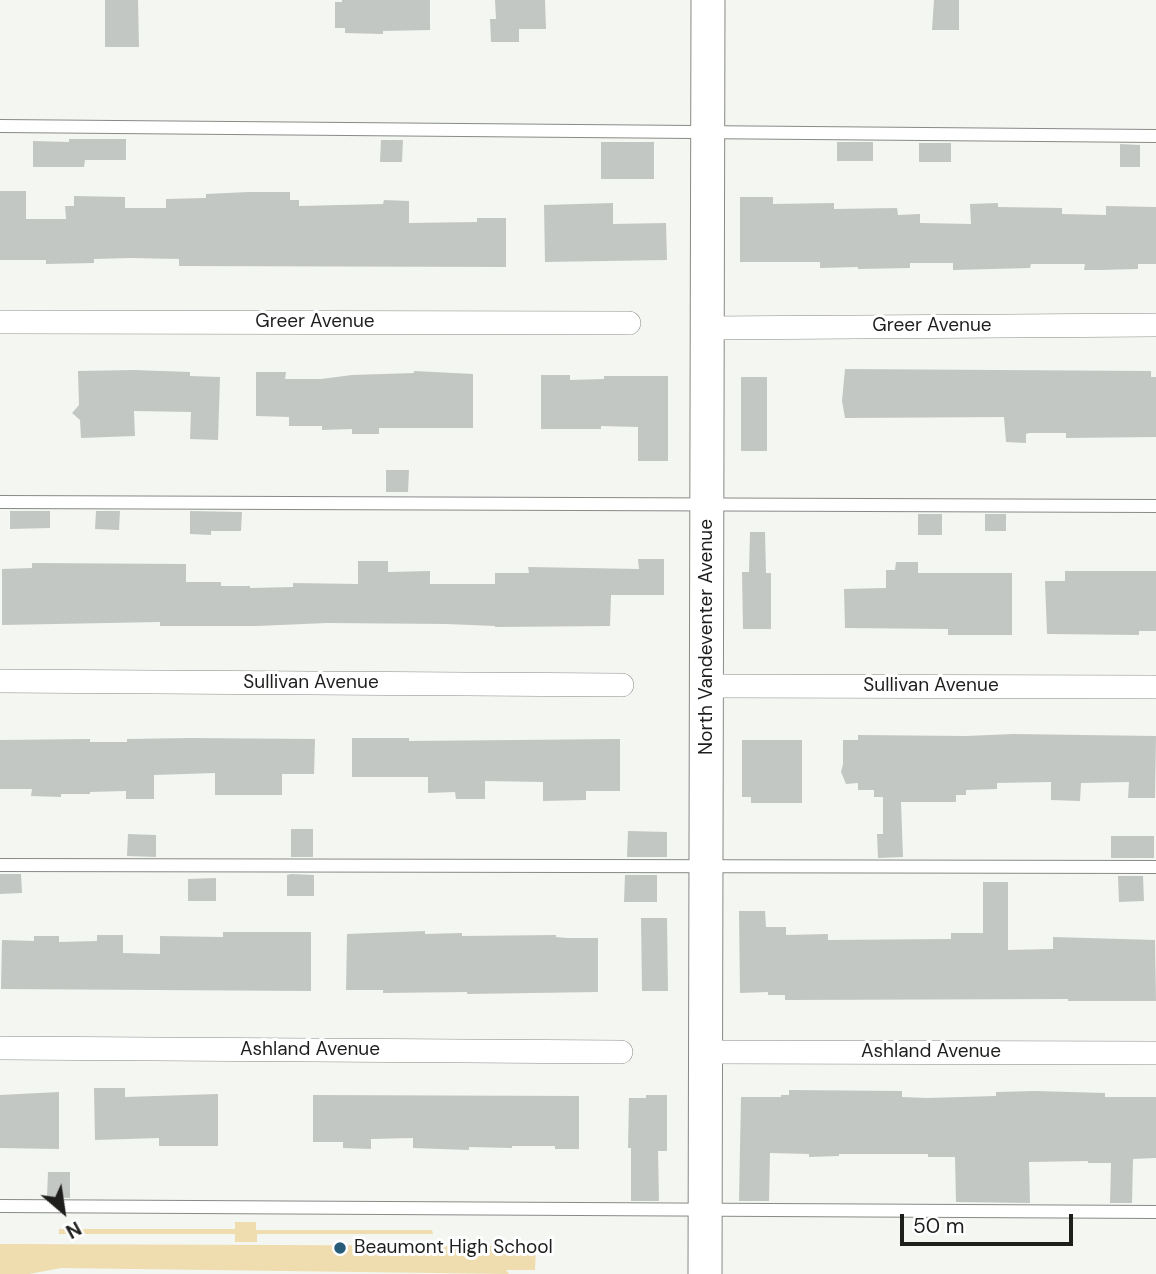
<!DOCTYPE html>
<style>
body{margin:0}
#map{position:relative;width:1156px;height:1274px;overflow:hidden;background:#f3f6f1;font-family:"DM Sans",sans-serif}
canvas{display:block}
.north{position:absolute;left:28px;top:1176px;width:70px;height:70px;-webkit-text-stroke:5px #fff;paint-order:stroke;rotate:151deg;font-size:19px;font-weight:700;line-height:28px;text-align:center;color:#1e1f1d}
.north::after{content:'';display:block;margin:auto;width:24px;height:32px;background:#1e1f1d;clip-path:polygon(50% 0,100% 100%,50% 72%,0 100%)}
.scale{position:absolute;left:900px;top:1214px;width:173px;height:32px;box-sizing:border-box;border:4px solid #1e1f1d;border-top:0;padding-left:9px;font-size:21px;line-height:24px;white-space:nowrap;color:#1e1f1d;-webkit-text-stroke:5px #fff;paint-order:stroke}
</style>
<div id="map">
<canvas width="1156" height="1274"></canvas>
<div class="north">N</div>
<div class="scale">50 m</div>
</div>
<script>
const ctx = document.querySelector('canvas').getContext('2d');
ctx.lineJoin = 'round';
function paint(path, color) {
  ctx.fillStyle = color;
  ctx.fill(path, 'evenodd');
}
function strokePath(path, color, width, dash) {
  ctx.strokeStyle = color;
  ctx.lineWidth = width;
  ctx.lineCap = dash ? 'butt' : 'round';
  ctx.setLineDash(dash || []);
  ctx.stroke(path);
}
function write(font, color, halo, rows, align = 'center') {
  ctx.font = font + ' "DM Sans",sans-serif';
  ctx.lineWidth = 6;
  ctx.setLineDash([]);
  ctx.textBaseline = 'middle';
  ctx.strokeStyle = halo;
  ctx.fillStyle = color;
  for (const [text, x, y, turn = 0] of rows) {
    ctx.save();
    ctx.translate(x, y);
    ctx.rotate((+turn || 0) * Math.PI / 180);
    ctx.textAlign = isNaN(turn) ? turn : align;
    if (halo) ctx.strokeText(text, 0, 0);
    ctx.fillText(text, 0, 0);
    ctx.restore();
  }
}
paint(new Path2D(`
 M235 1222H256V1230H432L433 1234H257V1242H235V1234H59V1229H235Z
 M0 1244 536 1246 535 1270H506L509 1274 61 1268 29 1274H0Z`), '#efdcaf');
paint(new Path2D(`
 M105 0H138L139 47H105Z
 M342 0H430V30L383 31V34L345 33V28H335V2H342Z
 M495 0H545L546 29H519V42H491L490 19H496Z
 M934 0H959V30H932Z
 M69 139H126V160H85L84 167H33V141L69 142Z
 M381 140H403L402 162H380Z
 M601 142H654V179H601Z
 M837 142H873V161H837Z
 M919 143H951V162H919Z
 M1120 144 1140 145V167H1120Z
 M0 191H26V219H66L65 206H74V196L125 197V208H166V199L206 198V194L248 192H290V200H299V206L383 204 384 200 409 201V223L477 222V218H506V267L179 266V259L130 258 94 259V263L46 264V260H0Z
 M740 197H773V204L834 203V209L897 208 898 215 920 214V223L971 224 970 204 998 203V207L1062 208V214L1106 215V206L1156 207V264H1138V269L1099 270H1084L1085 264H1031L1030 268 953 270V263H910V268L858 269V267L820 268V262H740Z
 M613 203V224L666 223 667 260 545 262 544 205Z
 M845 369 1151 371V377H1156V437L1066 438V433H1029L1026 434V443L1006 442 1004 417 845 418 842 401Z
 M133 370 190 372V376L220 377 218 440 190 439 191 412 134 411 135 436 81 438 80 420 72 413 79 405 78 371Z
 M414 371 473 374V428H379V434H352V429L322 430V426H289V417L256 416V372H286L285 379H321L352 375 414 373Z
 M541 375H570V380L604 379V376H668V461H638V427L601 426V429H541Z
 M741 377H767V451H741Z
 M386 470H409L408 492H386Z
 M10 511H50V528L10 529Z
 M96 511H120L119 530 95 529Z
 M190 511 242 512 241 531H211V535L190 534Z
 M918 514H942V535H918Z
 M985 514H1006V531H985Z
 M750 532H765L766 573H771V629H743L742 572H749Z
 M638 559H664V595H611L610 626 495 627V626L446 624 327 623 257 626H160V622L2 625V569L32 568V563L186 564V582H221V586H250V588L293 587V583L358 584V561H388V572L430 571V584H495V573H529L528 567 639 569Z
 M896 562H918V573H1012V635H948V629L845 628 844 589 886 588V570H895Z
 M1065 571H1156V631H1139V635L1047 634 1045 581H1065Z
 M1013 734 1156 736 1155 798H1128L1129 782 1081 783 1080 801 1051 800V782L997 783V789L966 790V795H956V802H901L903 857 878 858 877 834H883V797H874V790H858V783L846 784 841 772 843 764V740H858V735L966 736Z
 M190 738 315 739 314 774H282V795H215V773L154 775V799H126V791L90 792V794H61V797L31 796 32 789H0V740L90 739V742H127V739Z
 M352 738H409V741L620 739V791H586V800L543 801V782L485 781V799H456L455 792 428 793V777H352Z
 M742 740H802V803H751V797H742Z
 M291 829H313V857H291Z
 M628 831 667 832V857H627Z
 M128 834 156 835V857L127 856Z
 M1111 836H1154V858H1111Z
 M0 874H21L22 893 0 894Z
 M291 874 314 875V896H287V875Z
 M625 875H657V902H624Z
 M1118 876H1143L1144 901 1119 902Z
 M216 878V901H188V879Z
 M983 882H1008V950L1053 949V937L1155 940 1156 1001H1068V999L785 1000V995H768V992L740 993 739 911H765L766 927H786V935L828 934V940L951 939V933H983Z
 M641 918H667L668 991H642Z
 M425 931V934L462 933V936L556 935V937L567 938H598V992L467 994V992L383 993V990H346L347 934Z
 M223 932H311V991L1 989 2 940 34 941V936H59V942L97 941V935H123V953L160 954V936L223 937Z
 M94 1088H125V1097L218 1094V1146H159V1138L95 1140Z
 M789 1090 902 1091V1097L927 1098 996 1096V1092L1035 1091 1105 1093V1097H1156V1158L1133 1159 1132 1203H1110L1111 1163H1088V1161L1029 1162 1030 1203 956 1202 955 1157H928V1154H839V1156L809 1157V1154L770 1153 769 1201H739L741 1097H781V1095H789Z
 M59 1092V1149L0 1148V1095Z
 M313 1095 579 1096V1149H555V1146H512V1148L469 1147V1150L413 1148V1138L371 1139V1149L343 1148V1142H313Z
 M646 1095H667V1151H658L659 1201H631V1148H628L629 1098H646Z
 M48 1172H70V1198L47 1197Z`), '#c3c7c4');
const lane = new Path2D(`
 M0 126 1156 136
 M0 502 1156 506
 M0 865 1156 867
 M0 1206 1156 1212`);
const street = new Path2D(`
 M0 322 629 323
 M708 328 1156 325
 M0 681 622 685
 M707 686 1156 687
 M0 1048 621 1052
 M706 1052 1156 1053`);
const secondary = new Path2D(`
 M705 1274 708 0`);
strokePath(lane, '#888a86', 14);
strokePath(street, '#888a86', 24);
strokePath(secondary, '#888a86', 35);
strokePath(lane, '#fff', 12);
strokePath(street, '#fff', 23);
strokePath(secondary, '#fff', 33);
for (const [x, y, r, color] of [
 [340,1248,7,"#265c77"]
]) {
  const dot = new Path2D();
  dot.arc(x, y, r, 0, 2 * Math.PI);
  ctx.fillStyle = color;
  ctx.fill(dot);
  strokePath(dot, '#fff', 2.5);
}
write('19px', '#1e1f1d', '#fff', [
 ["Greer Avenue",315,322],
 ["Greer Avenue",932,326],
 ["North Vandeventer Avenue",707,637,-90],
 ["Sullivan Avenue",311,683],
 ["Sullivan Avenue",931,686],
 ["Ashland Avenue",310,1050],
 ["Ashland Avenue",931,1052]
]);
write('19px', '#1e1f1d', '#fff', [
 ["Beaumont High School",354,1248]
], 'left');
</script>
